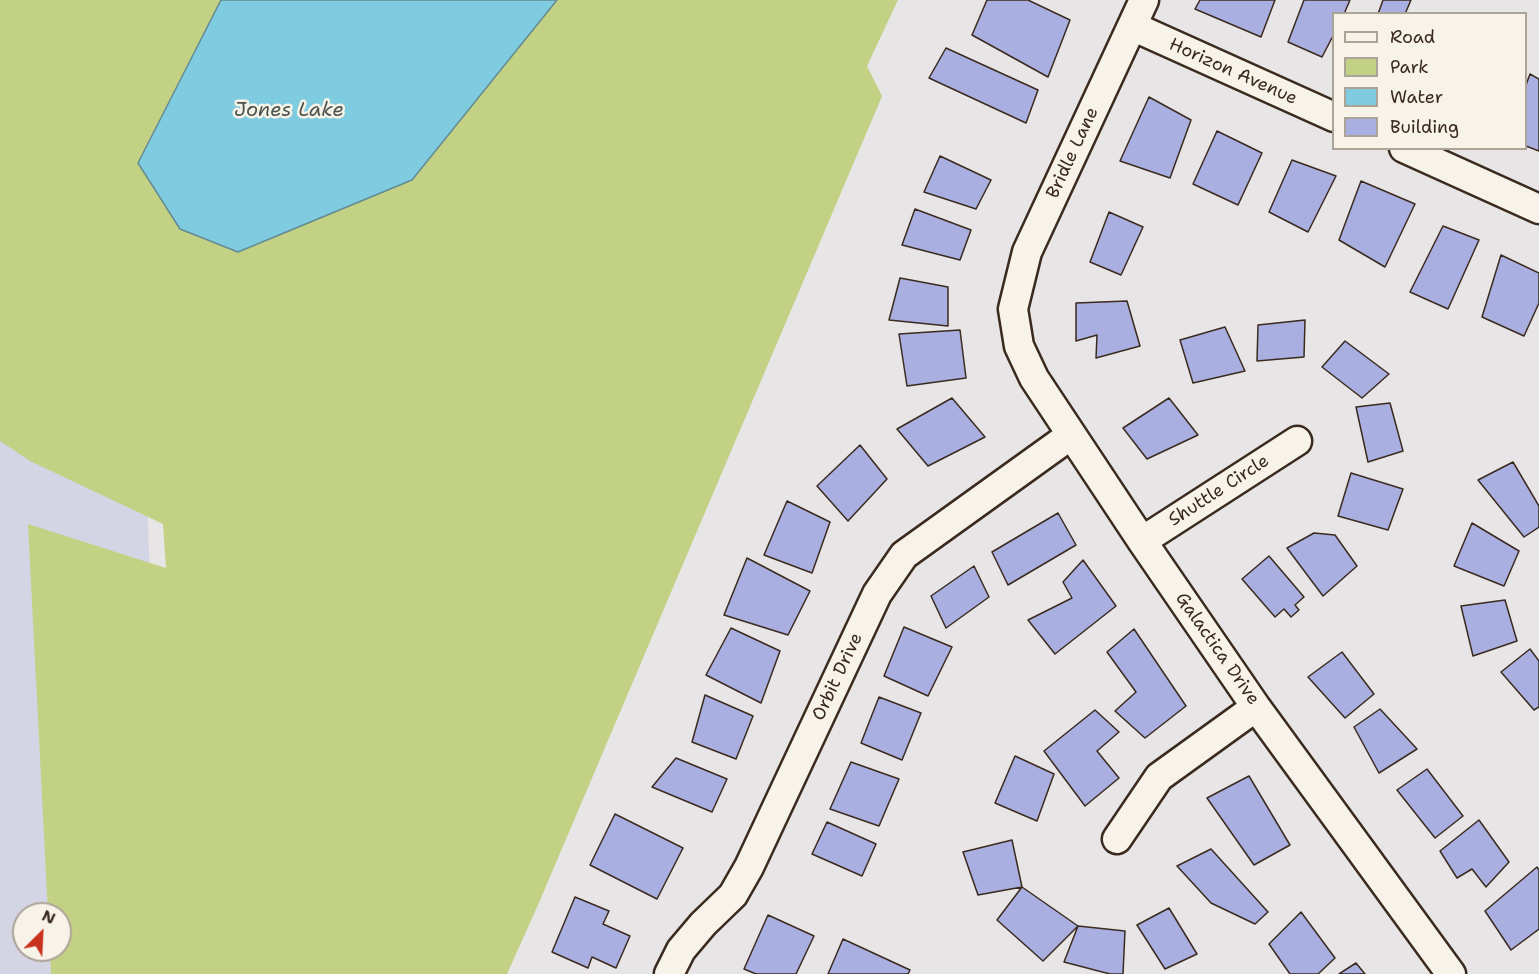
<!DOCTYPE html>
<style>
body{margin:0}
#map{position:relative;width:1539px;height:974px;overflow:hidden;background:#e7e5e6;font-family:"Shantell Sans",sans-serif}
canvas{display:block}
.legend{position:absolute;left:1332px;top:12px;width:195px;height:138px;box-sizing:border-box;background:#f7f3e8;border:2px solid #aca397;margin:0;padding:8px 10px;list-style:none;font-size:18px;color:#3b2a1e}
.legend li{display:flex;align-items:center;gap:12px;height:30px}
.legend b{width:30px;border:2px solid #aca397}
.north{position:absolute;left:12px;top:902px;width:60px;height:60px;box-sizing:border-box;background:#f7f3e8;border:2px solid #aca397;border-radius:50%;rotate:24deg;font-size:16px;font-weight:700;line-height:24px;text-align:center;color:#3b2a1e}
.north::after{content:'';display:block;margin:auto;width:21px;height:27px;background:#c8321e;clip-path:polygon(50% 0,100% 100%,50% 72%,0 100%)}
</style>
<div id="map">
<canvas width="1539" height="974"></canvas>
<ul class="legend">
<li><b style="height:8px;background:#f7f3e8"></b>Road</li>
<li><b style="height:16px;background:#c3d185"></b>Park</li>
<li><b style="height:16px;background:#7fcbdf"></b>Water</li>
<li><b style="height:16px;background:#a9afe0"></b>Building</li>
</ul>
<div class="north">N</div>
</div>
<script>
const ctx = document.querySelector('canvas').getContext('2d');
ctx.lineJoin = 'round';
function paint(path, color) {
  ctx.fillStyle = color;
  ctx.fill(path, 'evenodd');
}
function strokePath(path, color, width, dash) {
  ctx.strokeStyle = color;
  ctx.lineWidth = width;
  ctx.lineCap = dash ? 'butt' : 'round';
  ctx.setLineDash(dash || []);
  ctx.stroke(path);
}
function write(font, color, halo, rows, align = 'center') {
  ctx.font = font + ' "Shantell Sans",sans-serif';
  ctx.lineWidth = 5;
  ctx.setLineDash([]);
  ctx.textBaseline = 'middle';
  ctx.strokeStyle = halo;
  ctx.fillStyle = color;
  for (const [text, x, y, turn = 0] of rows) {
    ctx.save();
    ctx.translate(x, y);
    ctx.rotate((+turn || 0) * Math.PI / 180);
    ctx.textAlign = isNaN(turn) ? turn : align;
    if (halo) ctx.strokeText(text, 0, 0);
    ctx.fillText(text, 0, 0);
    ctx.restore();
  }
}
paint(new Path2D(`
 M0 338 147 491 163 974H0ZM24 914H60V950H24Z`), '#d4d5e4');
paint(new Path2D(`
 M0 0H221L138 163 412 180 557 0H898L867 66 882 96 880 101 538 905 507 974H51L50 950H60V914H48L28 524 166 568 163 524 30 461 0 441Z`), '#c3d185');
const water = new Path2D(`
 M221 0H557L412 180 238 252 180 229 138 163Z`);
paint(water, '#7fcbdf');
strokePath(water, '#648b92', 1.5);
const building = new Path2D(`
 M987 0H1028L1070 20 1048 77 972 35Z
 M1200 0H1275L1261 37 1195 9Z
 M1304 0H1350L1344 14H1334V34L1322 57 1288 42Z
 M1383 0H1411L1405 14H1378Z
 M946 48 1038 90 1026 123 929 78Z
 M1530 74 1539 79V151L1526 146V85Z
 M1149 97 1191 120 1170 178 1120 161Z
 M1217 131 1262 153 1238 205 1193 184Z
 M940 156 991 180 976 209 924 192Z
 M1292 160 1336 176 1308 232 1269 212Z
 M1361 181 1415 204 1385 267 1339 240Z
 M915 209 971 230 960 260 902 245Z
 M1109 212 1143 227 1121 275 1090 262Z
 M1443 226 1479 240 1448 309 1410 292Z
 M1501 255 1539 273V303L1524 336 1482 317Z
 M900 278 948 287V326L889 320Z
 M1127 301 1140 346 1096 358 1097 335 1076 341V303Z
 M1305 320 1304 357 1257 361 1258 325Z
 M1225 327 1245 371 1193 383 1180 340Z
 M960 330 966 378 907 386 899 334Z
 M1345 341 1389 374 1362 398 1322 367Z
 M952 398 985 437 928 466 897 429Z
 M1169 398 1198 435 1147 459 1123 428Z
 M1390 403 1403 451 1368 462 1356 407Z
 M860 445 887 479 848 521 817 486Z
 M1513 462 1539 506V527L1524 537 1478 480Z
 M1351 473 1403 489 1388 530 1338 516Z
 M787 501 830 522 812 573 764 555Z
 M1058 513 1076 545 1008 585 992 552Z
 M1472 523 1519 551 1504 586 1454 566Z
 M1314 533 1335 535 1357 566 1323 596 1287 548Z
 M1269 556 1304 597 1295 605 1299 610 1291 617 1284 609 1275 617 1242 579Z
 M747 558 810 591 788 635 724 615Z
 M1083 560 1116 606 1055 654 1028 620 1072 598 1063 582Z
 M974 566 989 597 946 628 931 596Z
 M1505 600 1517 641 1473 656 1461 606Z
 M904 627 952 647 928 696 884 676Z
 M731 628 780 651 761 703 706 675Z
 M1134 629 1186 706 1145 738 1115 711 1136 692 1107 652Z
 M1530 649 1539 661V707L1534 710 1501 672Z
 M1342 652 1374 694 1345 718 1308 677Z
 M705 695 753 716 736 759 692 742Z
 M879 697 921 713 902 760 861 743Z
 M1380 709 1417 749 1379 773 1354 727Z
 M1095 710 1119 732 1097 751 1119 778 1085 806 1044 751Z
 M1015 756 1054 774 1037 821 995 803Z
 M676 758 727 779 712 812 652 787Z
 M851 762 899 779 879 826 830 809Z
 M1427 769 1463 816 1435 838 1397 790Z
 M1249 776 1290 845 1254 865 1207 798Z
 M615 814 683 848 657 899 590 865Z
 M1479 820 1509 862 1486 887 1472 869 1457 878 1440 851Z
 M827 822 876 844 862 876 812 854Z
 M1012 840 1022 887 978 895 963 852Z
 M1211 849 1268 912 1255 924 1211 903 1177 866Z
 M1537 867 1539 870V929L1511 950 1485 911Z
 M1022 887 1078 926 1043 961 997 920Z
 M575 897 609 911 603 924 630 936 616 968 592 957 588 968 552 952Z
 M1169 908 1197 954 1165 969 1137 925Z
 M1301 912 1335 958 1318 974H1290L1269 944Z
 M768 915 814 936 796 974H756L744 969Z
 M1078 926 1125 931 1123 974H1110L1064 962Z
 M843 939 910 970 908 974H828Z
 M1356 963 1365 974H1339Z`);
paint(building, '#a9afe0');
strokePath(building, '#3b2a1e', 1.5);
const street = new Path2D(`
 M1144 0 1027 252 1013 309 1019 346 1034 378 1142 541 1256 707 1451 974
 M1132 26 1334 117
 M1404 148 1539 209
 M1142 541 1297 441
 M1117 839 1159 777 1256 707
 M669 974 681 950 703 924 733 895 749 867 877 594 904 555 1071 435`);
strokePath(street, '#3b2a1e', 33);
strokePath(street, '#f7f3e8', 28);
write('18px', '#3b2a1e', '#f7f3e8', [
 ["Horizon Avenue",1233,72,24],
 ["Bridle Lane",1073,153,-65],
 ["Shuttle Circle",1219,491,-33],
 ["Galactica Drive",1217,649,55],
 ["Orbit Drive",838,677,-65]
]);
write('italic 20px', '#4c524e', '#f7f3e8', [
 ["Jones Lake",289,111]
]);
</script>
